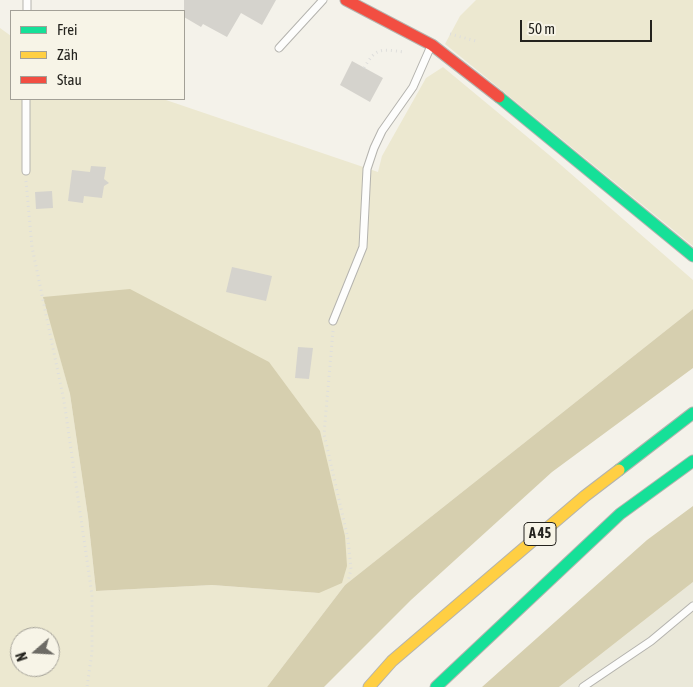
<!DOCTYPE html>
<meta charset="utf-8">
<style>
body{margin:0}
#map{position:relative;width:693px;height:687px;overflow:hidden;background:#f4f2ea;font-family:"Asap Condensed",sans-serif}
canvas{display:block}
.legend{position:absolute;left:10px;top:10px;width:175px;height:90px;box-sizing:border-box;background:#f7f4e7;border:1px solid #a3a097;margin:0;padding:6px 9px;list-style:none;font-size:15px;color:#24231e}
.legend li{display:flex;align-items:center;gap:10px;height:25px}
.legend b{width:25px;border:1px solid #a3a097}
.north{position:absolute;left:10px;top:627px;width:50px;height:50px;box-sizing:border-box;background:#f7f4e7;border:1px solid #a3a097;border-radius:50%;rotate:251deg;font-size:14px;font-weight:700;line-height:20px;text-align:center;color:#24231e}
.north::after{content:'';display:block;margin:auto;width:18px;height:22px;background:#6d6b65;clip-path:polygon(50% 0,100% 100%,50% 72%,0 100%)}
.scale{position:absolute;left:520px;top:20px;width:132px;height:22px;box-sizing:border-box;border:2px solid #24231e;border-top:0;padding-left:6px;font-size:15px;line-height:18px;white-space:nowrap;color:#24231e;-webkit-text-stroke:4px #f7f4e7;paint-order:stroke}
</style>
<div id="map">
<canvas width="693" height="687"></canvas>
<ul class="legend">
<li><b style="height:6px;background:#16e098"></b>Frei</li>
<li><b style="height:6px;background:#ffcf43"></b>Zäh</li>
<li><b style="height:6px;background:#f24e42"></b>Stau</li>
</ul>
<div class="north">N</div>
<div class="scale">50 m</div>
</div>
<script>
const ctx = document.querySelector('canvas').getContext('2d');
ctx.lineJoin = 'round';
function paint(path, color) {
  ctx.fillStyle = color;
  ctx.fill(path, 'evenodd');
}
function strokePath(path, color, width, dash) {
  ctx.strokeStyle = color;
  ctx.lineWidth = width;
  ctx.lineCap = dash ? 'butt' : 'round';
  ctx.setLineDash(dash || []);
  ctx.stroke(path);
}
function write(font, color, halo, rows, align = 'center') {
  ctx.font = font + ' "Asap Condensed",sans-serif';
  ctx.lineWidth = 5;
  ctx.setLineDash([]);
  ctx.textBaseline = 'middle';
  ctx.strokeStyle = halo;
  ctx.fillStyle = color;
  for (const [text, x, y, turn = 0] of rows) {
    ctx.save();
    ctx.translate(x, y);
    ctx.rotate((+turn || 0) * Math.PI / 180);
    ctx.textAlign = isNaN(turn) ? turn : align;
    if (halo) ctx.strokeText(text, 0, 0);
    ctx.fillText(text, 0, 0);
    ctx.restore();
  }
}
paint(new Path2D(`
 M693 582V687H559Z`), '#eae8d9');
paint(new Path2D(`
 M476 0H693V246L445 44 460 16Z
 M0 28 11 36V99H163L378 172 382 156 426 78 443 67 554 159 693 280V309L345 585 267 687H0ZM44 297 319 593 212 585 96 591 88 517 70 394ZM20 637H50V667H20Z`), '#ece8d0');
paint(new Path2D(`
 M130 289 269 362 320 431 345 536 347 566 342 583 319 593 212 585 96 591 88 517 70 394 43 297Z
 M693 309V368L552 472 411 600 324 687H267L345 585Z
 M693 506V582L559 687H482L647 540Z`), '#d6cfaf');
paint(new Path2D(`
 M184 0H276L262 25 241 13 227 37 203 24 201 27 184 17Z
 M352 61 383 78 370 102 340 85Z
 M91 166 106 167 104 179 109 183 104 186 102 198 84 196 83 203 68 201 72 170 90 172Z
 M52 191 53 208 36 209 35 192Z
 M232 267 272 276 266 301 226 292Z
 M298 347 313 348 309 379 295 378Z`), '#d5d3cd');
const lane = new Path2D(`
 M27 11V0
 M279 48 323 0
 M26 171V99
 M333 321 363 247 367 169 374 148 382 131 413 87 431 46
 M583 687 651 641 693 606`);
const fast = new Path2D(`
 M499 97 693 256
 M619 470 693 413
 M436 687 620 514 693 461`);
const slow = new Path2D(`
 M369 687 392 661 585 496 619 470`);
const jam = new Path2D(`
 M346 0 432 45 499 97`);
strokePath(lane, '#b4b3ae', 9);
strokePath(fast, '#b4b3ae', 13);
strokePath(slow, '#b4b3ae', 13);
strokePath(jam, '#b4b3ae', 13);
strokePath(new Path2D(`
 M450 34 476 41
 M364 68C376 47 381 49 404 52
 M26 181 32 247 64 401 92 595V652L87 687
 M333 331 324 434 348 539 351 569 348 582`), '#dededc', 3, [1, 4]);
strokePath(lane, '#fdfdfc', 7);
strokePath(fast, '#16e098', 11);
strokePath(slow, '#ffcf43', 11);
strokePath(jam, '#f24e42', 11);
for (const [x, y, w] of [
 [540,534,32]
]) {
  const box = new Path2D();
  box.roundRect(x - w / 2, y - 11.5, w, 23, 4);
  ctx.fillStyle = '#f7f4e7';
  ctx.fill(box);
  strokePath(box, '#24231e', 1);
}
write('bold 14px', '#24231e', null, [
 ["A 45",540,534]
]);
</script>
